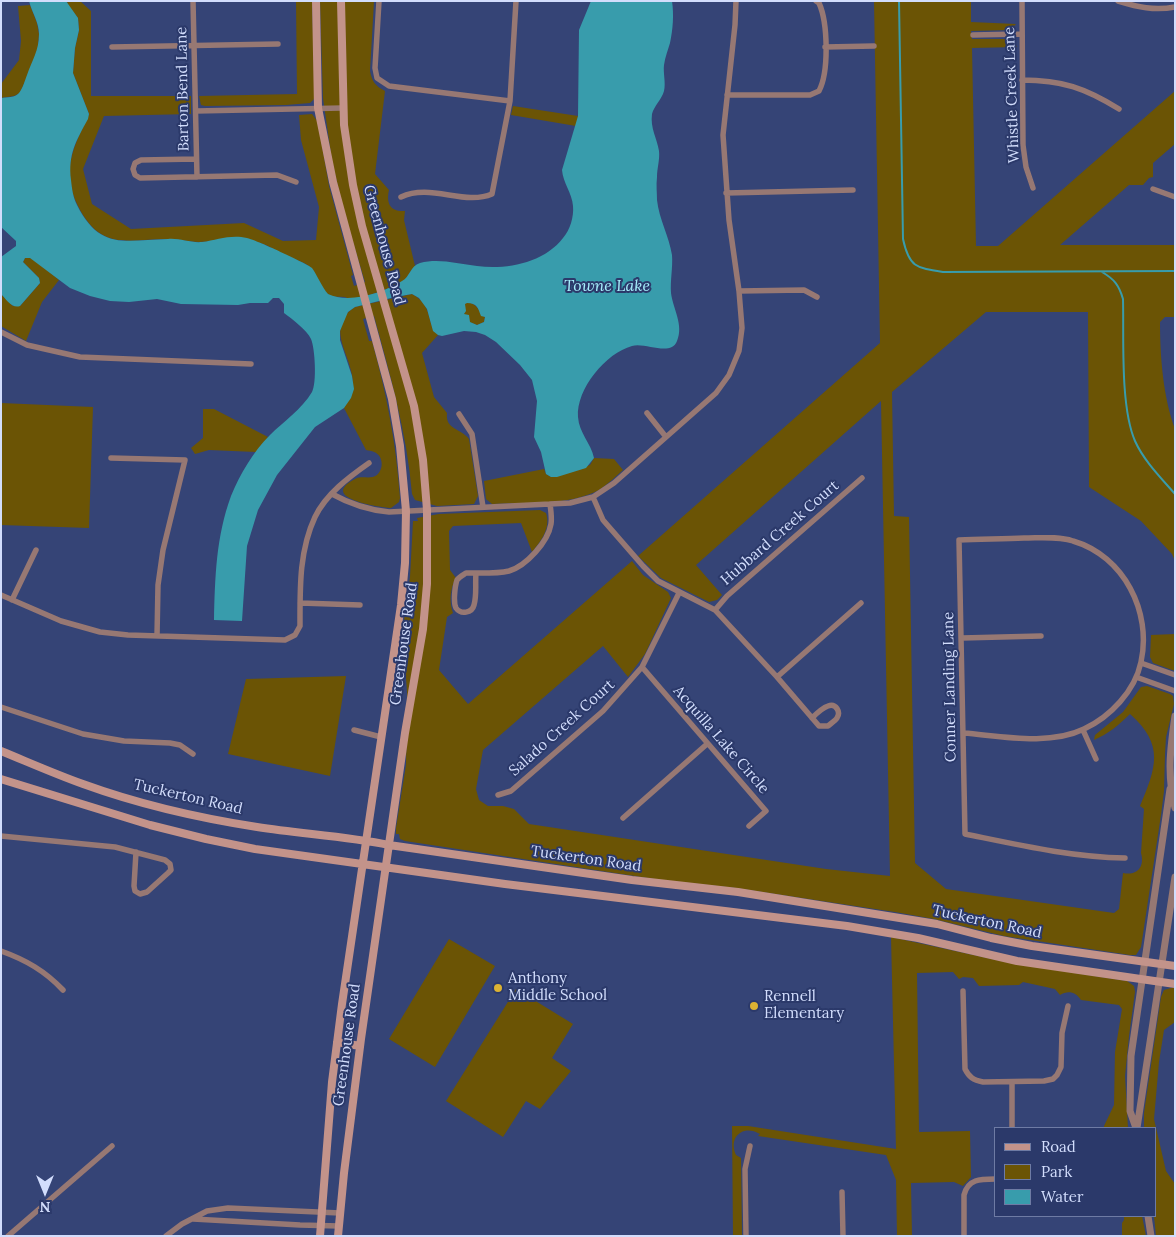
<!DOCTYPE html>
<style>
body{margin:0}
#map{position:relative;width:1176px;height:1237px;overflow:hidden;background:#354476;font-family:Lora,serif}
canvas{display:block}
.frame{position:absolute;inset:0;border:2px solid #d2ddfc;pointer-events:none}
.legend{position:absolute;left:994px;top:1127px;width:162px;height:90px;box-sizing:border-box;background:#2b396a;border:1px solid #6e7ba4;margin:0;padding:6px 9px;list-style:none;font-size:15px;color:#d2ddfc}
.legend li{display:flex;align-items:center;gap:10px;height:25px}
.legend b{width:25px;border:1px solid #6e7ba4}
.north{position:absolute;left:20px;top:1167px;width:50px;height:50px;-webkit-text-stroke:4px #2b396a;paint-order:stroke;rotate:180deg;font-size:14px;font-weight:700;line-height:20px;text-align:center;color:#d2ddfc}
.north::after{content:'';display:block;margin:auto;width:18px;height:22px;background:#d2ddfc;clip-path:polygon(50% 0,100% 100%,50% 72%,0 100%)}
</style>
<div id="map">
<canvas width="1176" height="1237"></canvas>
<div class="frame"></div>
<ul class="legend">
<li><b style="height:6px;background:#c3938a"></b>Road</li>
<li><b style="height:14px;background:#6b5405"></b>Park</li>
<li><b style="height:14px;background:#389cac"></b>Water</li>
</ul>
<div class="north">N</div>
</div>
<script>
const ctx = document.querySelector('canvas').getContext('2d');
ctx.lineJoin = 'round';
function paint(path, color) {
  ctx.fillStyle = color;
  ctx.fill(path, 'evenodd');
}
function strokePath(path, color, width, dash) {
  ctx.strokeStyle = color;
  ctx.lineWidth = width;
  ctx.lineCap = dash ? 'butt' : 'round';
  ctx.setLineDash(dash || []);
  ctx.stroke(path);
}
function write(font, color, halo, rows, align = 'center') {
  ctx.font = font + ' Lora,serif';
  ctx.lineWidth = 4;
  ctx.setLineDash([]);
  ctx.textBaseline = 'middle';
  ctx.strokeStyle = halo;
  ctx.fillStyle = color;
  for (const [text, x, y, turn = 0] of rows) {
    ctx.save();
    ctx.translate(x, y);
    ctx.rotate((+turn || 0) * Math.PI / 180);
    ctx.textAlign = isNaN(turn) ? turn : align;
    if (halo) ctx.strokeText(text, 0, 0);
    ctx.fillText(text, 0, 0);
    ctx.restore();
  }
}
paint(new Path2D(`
 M71 1H80L91 11V96H191V114L104 116 83 169 92 204 131 229 244 223 283 241 316 240 319 207 301 140 299 115 312 114 318 122 329 186 353 275 351 276 354 286 365 282 344 212 332 161 323 98 320 1H374L370 71C372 81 375 86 385 91L375 174 389 190C386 203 390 212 405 211L404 220 415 266C411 270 407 278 404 281 396 286 360 300 351 299 348 299 346 297 344 297 338 296 334 298 329 295 319 289 318 274 310 267 304 262 297 260 290 258 281 254 272 247 263 244 249 239 215 242 199 242 189 242 179 239 169 239 128 239 101 252 78 206 60 170 74 147 89 114L73 73 75 48 79 30 78 18 66 3Z
 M296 1H312L315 98 310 103 286 105 205 106 201 105 199 96 297 94Z
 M874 1H971V22L1016 24 1010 30 971 31 972 39H1010L1015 43 1017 47 972 48 976 246H998L1175 91V144L1153 163V177L1149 178 1143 185H1129L1060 245H1175V317H1165L1160 322C1160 356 1163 397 1175 429V561L1172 554 1141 521 1089 487 1088 312H986L892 392 894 516 909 517 915 863 946 889 1114 913 1119 909 1123 873C1137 876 1145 867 1141 853L1144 809 1140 806C1156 768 1165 745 1130 714 1119 725 1108 734 1094 740L1095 735 1123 712 1141 687 1147 686 1170 694 1173 696 1174 704 1166 737 1165 754 1164 791 1161 815 1141 947 1136 955H1130L1004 936 934 919 895 912 736 888 661 880 405 841 400 839 399 834H396V828L406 765 407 692 404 649V621L410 577 413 521H418L417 518 439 514 540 510 546 513C551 528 541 541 532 552L521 523 453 526 449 531 450 570 456 578C450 588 449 603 453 613L447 617 439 670 468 704 632 561 643 575 668 592 671 598 645 654 628 677 603 646 483 750 476 789 479 800 488 806H503L514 809 529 824 826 869 890 876 881 401 696 565 722 595 717 600 709 602 661 578 638 556 880 343Z
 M30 5 37 23 39 34 38 47 34 61 20 93 14 96 1 98V84L19 60 21 41 18 6Z
 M513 106 578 116 576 126 511 115Z
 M25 258H30L34 259 59 280 42 302 26 341 1 326V294L13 306H20L40 283 39 278 23 262Z
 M412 294C434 306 425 321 438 335L422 353 434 397 447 413C445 430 461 428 469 439L478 496 474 504 437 506 415 500 412 494C407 433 390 374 374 316L363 319 369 341H372C387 396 396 442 400 498L399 502 391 508C378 507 318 498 355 479 362 475 370 480 377 475 382 470 383 463 380 457 377 452 372 451 366 450L344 408C350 398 354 387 352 375 348 351 326 325 355 307Z
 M467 302C478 304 478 311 485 317L484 322 477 325 469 322 464 314 465 304Z
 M1 403 93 407 89 528 1 525Z
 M203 409H214L268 437 256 452 209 450 195 454 191 448 203 438Z
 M594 458 614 459 623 470C615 477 608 484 599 490 569 506 525 502 492 504L486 499 484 481 544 469 546 474 551 477 590 465Z
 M1175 634V671L1153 663 1150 657 1151 635Z
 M346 676 330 776 228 754 246 679Z
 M891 937 1010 963 1127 981 1134 986 1135 992 1129 1036 1125 1076 1128 1128H1104V1126L1114 1105 1115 1052 1122 1009 1119 1005 1081 1000C1076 992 1068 990 1060 995L1055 989 1023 982 1019 985 979 986 973 978 963 977 959 979 953 972 917 973 919 1132 970 1131 971 1177 963 1186 954 1182 911 1183 912 1236H897L896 1180 886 1155 758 1136 760 1134C743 1124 728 1137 736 1155L741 1158 742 1236H733L732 1126H748L896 1149Z
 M449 939 495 966 435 1067 389 1039Z
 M1171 988H1175V1022L1164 1030 1159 1062 1154 1119 1166 1171 1175 1184V1236H1156L1154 1216 1155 1128H1144V1113L1161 997 1164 990Z
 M516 989 573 1024 552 1058 571 1071 540 1109 526 1101 503 1137 446 1101Z
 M1124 1216H1142L1146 1236H1122V1223L1124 1220Z`), '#6b5405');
paint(new Path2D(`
 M29 1H66L78 18 79 30 75 48 73 73 89 114 88 119C76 141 68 154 71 180 72 189 73 197 77 205 100 251 126 240 168 239 180 238 190 243 202 242 217 240 231 234 247 238 254 239 308 264 312 268 317 275 322 287 328 294 349 304 383 293 402 281 410 277 410 266 420 263 439 258 458 264 477 266 506 270 544 263 563 238 570 230 574 217 573 206 572 193 563 183 562 170L578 116 579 30 591 1H672C674 15 673 29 670 43 668 50 665 57 664 65 663 73 666 83 664 91 662 99 654 106 652 114 650 128 657 138 659 151 660 160 657 168 657 177 656 185 657 193 657 200 659 219 669 236 672 255 673 267 670 281 671 293 673 309 684 325 677 341 671 357 645 342 632 346 606 353 576 389 578 417 579 433 591 443 594 458L586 468 557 477H551L546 474 541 452 534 437 537 401 532 380 520 365 496 342 485 335 476 332 464 331 442 336 438 335 433 331 427 309 419 298 412 294 395 297 355 307 348 312 340 331V340L352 376 354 389 351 398 344 408 315 427 277 475 258 510 247 546 242 621 214 620C215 577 216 537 231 496 240 474 253 452 270 435 283 422 302 409 312 392 317 383 315 348 311 339 307 330 292 319 284 313V304L279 298H273L268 303H250L238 305 181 304 157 299 129 302 110 301 90 296 70 288 30 258H25L23 262 39 278 40 283 20 306C12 309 6 299 1 294V257L16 246V241L1 227V98C7 97 15 98 19 93 23 88 25 80 27 75 32 60 39 51 39 34 39 22 32 13 29 1ZM467 303C477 303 478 308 481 316L485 317 484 322 477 325 470 322 469 315 464 314 466 311 465 304Z`), '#389cac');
strokePath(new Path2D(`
 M899 1 903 239C909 267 916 268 943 272L1175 271
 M1102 272C1114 279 1119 285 1123 299 1124 338 1120 406 1135 441 1144 461 1161 478 1175 494`), '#389cac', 2);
strokePath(new Path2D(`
 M193 1 197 177
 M379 1 375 68 377 78 389 86 510 101
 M1022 1 1023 145 1026 167 1033 188
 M1118 1C1138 7 1154 11 1175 7
 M973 35 1021 34
 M112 47 278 44
 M825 47 874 46
 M1022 80C1062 80 1085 88 1119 109
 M727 95H810L819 91C829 72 828 23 819 3L816 1
 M196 111 342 108
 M196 159 141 160 135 163 133 169 135 175 140 178 277 175 296 182
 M1153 189 1175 197
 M726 193 853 190
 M401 197C431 183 464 206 492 194L510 101 516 1
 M739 291 804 290 817 297
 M1 332 27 345 80 357 251 364
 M647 413 666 437
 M459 414 472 434 483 507
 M111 458 185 460 163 550 158 585 157 636
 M332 494C350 504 368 510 389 512L570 503 593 497 614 483 716 393 729 375 739 351 742 328 739 291 729 220 723 135 735 25 736 1
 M593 497 603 520 643 566 658 581 715 610 777 677 819 726H828C830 724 835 721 837 718 841 712 836 703 828 706 822 708 816 714 812 718
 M476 573C475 583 477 595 474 605 472 613 461 615 456 608 453 602 455 586 457 580 459 577 463 575 466 573 480 573 496 574 509 571 526 566 548 542 551 524 552 518 551 511 550 504
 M1 595 61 621 100 632 128 635 285 640 295 635 300 626C300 589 299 551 315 517 326 494 349 477 369 463
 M12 600 36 550
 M300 603 360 605
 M715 610 727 596 862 478
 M962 638 1041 636
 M1141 663 1175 675
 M642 667 766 811 749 826
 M777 677 861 603
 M1136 677 1175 691
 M1 707 83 734 124 741 170 743 180 745 193 754
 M354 730 381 737
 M1083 730 1096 759
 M964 733C1001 736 1049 746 1084 729 1110 717 1135 691 1141 662 1152 612 1124 556 1073 541 1058 536 1040 538 1024 538 1003 539 981 539 959 540L965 834C1019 845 1071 857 1125 858
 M498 795 511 791 603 711 642 667 679 593
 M623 818 707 744
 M1 836 115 847 165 860 170 864 171 870 168 873 147 892 140 894 135 891 134 886 136 852
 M1 951C26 960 45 971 63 990
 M963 991 965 1069C969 1077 973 1080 983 1082L1044 1081 1053 1079 1057 1075 1061 1067 1062 1033 1068 1006
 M1012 1128V1082
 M842 1192 843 1236
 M193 1219 300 1225 339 1226
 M8 1236 112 1146
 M166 1236 182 1224 207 1211 228 1208 340 1213
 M746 1236 745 1169 750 1146
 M964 1236V1195C968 1179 980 1179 995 1179`), '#977873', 5.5);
strokePath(new Path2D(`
 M1175 716C1170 750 1167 775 1175 808
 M1136 1128 1130 1111 1131 1056 1170 789
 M1137 1128 1175 877
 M1148 1216 1151 1236`), '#977873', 7);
strokePath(new Path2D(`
 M316 1 318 108 333 182 392 399 400 446 406 511 405 563 401 605 342 1004 332 1082 320 1236
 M1 751C28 762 55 774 83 784 138 804 199 818 257 827 301 834 345 836 389 845L632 880 738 892 937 924 991 938 1032 946 1175 966
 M1 779 150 825 206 839 255 849 505 884 847 926 918 938 1017 961 1175 984
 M337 1042 360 1046
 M338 1236 344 1173 361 1039 405 733 423 629 427 584V510L423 460 414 406 362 226 353 185 344 125 341 1`), '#c3938a', 8);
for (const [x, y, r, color] of [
 [498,988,5,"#dbb233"],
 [754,1006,5,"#dbb233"]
]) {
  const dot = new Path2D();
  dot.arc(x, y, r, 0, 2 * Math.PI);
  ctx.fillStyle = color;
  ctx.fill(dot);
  strokePath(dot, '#2b396a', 2);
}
write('15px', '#d2ddfc', '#2b396a', [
 ["Barton Bend Lane",183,89,-91],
 ["Whistle Creek Lane",1012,95,-92],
 ["Greenhouse Road",384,245,75],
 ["Hubbard Creek Court",780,533,-41],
 ["Greenhouse Road",404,644,-82],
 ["Conner Landing Lane",950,687,-91],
 ["Salado Creek Court",562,728,-42],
 ["Acquilla Lake Circle",721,740,49],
 ["Tuckerton Road",188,797,13],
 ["Tuckerton Road",586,859,8],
 ["Tuckerton Road",987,922,12],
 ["Greenhouse Road",347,1045,-82]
]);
write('15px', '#d2ddfc', '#2b396a', [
 ["Anthony",508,979],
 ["Middle School",508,996],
 ["Rennell",764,997],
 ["Elementary",764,1014]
], 'left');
write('italic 16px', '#a6effc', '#2b396a', [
 ["Towne Lake",607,286]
]);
</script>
